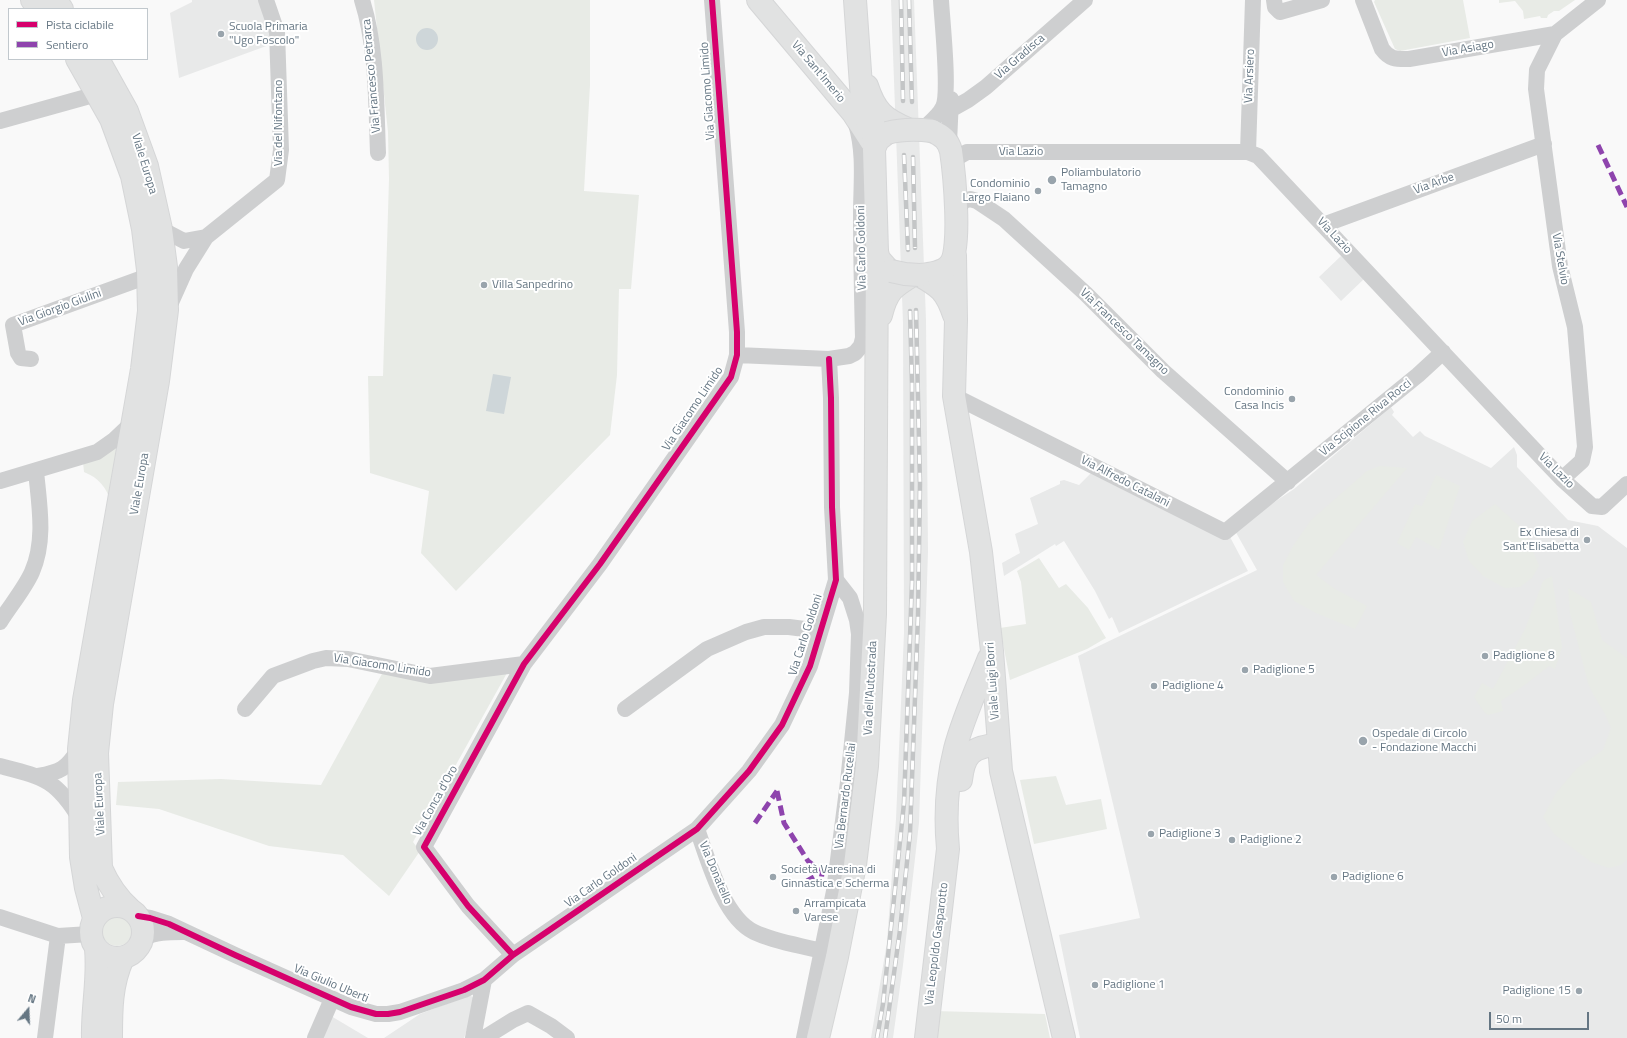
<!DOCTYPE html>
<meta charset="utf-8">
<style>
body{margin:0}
#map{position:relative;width:1627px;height:1038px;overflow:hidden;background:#f9f9f9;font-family:"Titillium Web",sans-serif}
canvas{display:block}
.legend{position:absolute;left:8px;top:8px;width:140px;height:52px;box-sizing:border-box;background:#fff;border:1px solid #c1c8cd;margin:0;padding:5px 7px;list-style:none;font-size:12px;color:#657683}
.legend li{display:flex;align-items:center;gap:8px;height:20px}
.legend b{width:20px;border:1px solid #c1c8cd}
.north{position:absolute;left:8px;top:990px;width:40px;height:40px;-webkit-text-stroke:3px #fff;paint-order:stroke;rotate:19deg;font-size:11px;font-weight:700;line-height:16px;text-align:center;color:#657683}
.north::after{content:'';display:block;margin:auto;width:14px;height:18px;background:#657683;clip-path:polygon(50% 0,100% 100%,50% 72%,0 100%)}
.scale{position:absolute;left:1489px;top:1012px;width:100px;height:18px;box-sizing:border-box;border:2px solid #657683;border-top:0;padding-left:5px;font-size:12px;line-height:14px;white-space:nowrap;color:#657683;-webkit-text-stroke:3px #fff;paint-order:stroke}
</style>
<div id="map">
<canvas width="1627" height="1038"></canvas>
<ul class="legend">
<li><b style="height:5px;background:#d6006c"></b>Pista ciclabile</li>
<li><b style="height:5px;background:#8e44ad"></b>Sentiero</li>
</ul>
<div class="north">N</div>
<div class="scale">50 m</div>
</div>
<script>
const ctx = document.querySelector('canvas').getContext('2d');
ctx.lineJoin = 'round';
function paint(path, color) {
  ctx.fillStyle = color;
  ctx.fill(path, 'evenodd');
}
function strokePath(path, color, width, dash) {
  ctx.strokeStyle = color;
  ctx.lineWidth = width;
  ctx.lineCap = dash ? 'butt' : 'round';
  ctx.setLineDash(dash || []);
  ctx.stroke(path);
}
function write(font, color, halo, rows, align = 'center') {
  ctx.font = font + ' "Titillium Web",sans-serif';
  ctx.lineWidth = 4;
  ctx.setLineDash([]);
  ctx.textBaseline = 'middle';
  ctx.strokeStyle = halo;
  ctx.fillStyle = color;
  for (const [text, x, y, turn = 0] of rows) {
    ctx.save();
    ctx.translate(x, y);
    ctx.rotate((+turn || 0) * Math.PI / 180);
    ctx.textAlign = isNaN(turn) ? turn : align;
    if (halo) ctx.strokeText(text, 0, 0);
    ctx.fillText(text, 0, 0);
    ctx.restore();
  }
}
paint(new Path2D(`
 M192 0H261L270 23 269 45 179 78 170 13 192 2Z
 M891 0H914L926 320 928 552 919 823 903 965 893 1038H871L887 942 896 819 904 633 903 323Z
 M1341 256 1364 279 1341 301 1319 277Z
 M1391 407 1394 412 1392 415 1413 437 1420 431 1425 436 1491 468 1514 447 1517 455V467L1568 520 1598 526 1627 548V1038H1080L1059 935 1140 918 1078 656 1257 570 1234 529 1294 489Z
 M1091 473 1230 537 1248 571 1119 633 1112 617 1109 619 1095 591 1097 590 1095 591 1064 541 1056 546 1055 544 1004 576 1002 563 1020 553 1015 534 1038 524 1030 498 1060 484V481L1064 480 1079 485Z
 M470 995 477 1001 464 1038H384L420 1014Z
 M331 1016 368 1038H322Z`), '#e8e9e9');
paint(new Path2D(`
 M374 0H590V85L584 191 639 195 631 289H619L617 375 610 435 456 591 421 553 429 491 370 473 368 376H383L389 179 388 132Z
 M1375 0H1463L1470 38 1400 51 1395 49 1374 2Z
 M1499 0H1575L1559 11H1554L1548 15 1547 18H1541L1540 16 1524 19 1523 11 1515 1 1499 3Z
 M117 444 121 447 111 502C106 487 99 478 84 472L83 462Z
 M1380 466 1407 468 1316 575 1335 589 1367 606 1355 629 1316 613 1294 601 1283 582V565L1293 546 1311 520 1367 471Z
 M1436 475 1460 486 1439 550 1416 537 1409 550 1397 543 1415 504 1422 506Z
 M1495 504 1525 531 1539 566 1532 578 1520 587 1505 588 1483 576 1469 561 1463 542 1472 521Z
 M1039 558 1059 588 1066 584 1088 608 1106 638 1087 649 1010 680 1000 628 1026 624 1021 582 1017 571Z
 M1552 576 1562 647 1555 669 1549 666 1526 684 1501 701 1503 711 1488 715 1484 712 1474 697 1482 683 1493 689 1525 629 1543 581Z
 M1568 588 1591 602 1602 640 1627 658V859L1621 865 1609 868 1591 862 1554 834 1543 817 1556 793 1576 769 1603 750 1611 728 1605 714 1593 694 1588 683 1570 613Z
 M383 672 507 673 413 842 420 851 389 896 343 855 269 846 159 809 116 805 118 782 221 779 321 785Z
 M1056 776 1066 805 1101 799 1107 829 1034 844 1020 780Z
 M102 931a15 15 0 1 1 30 0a15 15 0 1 1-30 0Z
 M934 1011 1045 1014 1050 1038H931Z`), '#e8ebe6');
paint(new Path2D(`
 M416 39a11 11 0 1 1 22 0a11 11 0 1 1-22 0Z
 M493 374 511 377 504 414 486 411Z`), '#ced6d9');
const secondary = new Path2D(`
 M32 0 39 9
 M55 0 62 9
 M758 0 853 113 871 141
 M77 59 111 119 132 176 143 229 148 270 149 311 142 369 84 700 79 749 81 857 86 888 94 918
 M98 59 127 111 147 166 161 229 166 267 167 310 158 381 102 704 97 753 101 868C108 884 117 898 131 910
 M955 256 956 320 954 396 981 552 992 651 1001 771 1064 1038
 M919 275C940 287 946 291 954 315
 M961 780C964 753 972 748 998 744
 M91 932a26 26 0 1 1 52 0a26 26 0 1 1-52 0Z
 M93 1038C92 1008 99 979 96 949
 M111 1038C111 1010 111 984 123 958
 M926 1038 948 849C945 817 947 781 955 749 963 718 977 688 989 658`);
const primary = new Path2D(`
 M855 0 862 100 867 120 874 136 875 143
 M867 86C875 111 884 119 908 129
 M887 133 878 140 874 149 877 252 879 259 887 268
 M919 275C930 274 943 273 950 264 962 250 954 171 951 151 948 140 943 136 932 131`);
const highway = new Path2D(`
 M881 315C887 291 893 287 913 275
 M818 1038 837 957 855 865 867 766 875 614 877 252`);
strokePath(secondary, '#d5d6d7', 24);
strokePath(primary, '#d5d6d7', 24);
strokePath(highway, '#d5d6d6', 24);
strokePath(new Path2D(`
 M362 0C377 47 376 103 378 153
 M1274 0 1275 7 1280 12 1322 0
 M1363 0 1382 49C1390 60 1397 59 1409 59L1555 34 1598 0
 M1555 34 1537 70 1536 89 1560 266 1575 327 1585 447 1582 461 1562 479
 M952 109 968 100 986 87 1085 0
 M0 121 97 94
 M922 130C929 123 939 116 943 107 950 93 942 20 941 0
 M949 143 951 99
 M1248 152 1253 0
 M953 160 967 152H1248L1258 156 1542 458 1562 479 1592 506 1602 507 1627 484
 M956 210 964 201 970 199 977 201 1004 219 1086 294 1163 371 1288 482
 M1323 225 1544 144
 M161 229 184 241 206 237
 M169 307 186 269 206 237 277 180 281 150 277 32 266 0
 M737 355 829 359 849 356 855 353 861 346 863 338C862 297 861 256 861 215 861 184 865 154 856 124
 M31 359 21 358 18 353 13 325 148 276
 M954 396 1225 532 1418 375 1443 352
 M0 481 97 452 114 440 133 422
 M0 622C10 606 25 588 32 572 46 540 39 504 36 471
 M245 709 273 676 313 661 326 658 348 659 430 676 524 664
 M625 709 707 649 746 632 764 627H789L820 631
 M0 766C43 777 56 779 80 819
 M38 776C61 772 66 769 79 749
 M697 829C708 859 723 917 754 932 775 942 799 945 822 951
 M138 916 150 918 169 924 235 955 351 1007 376 1014H388L400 1012 464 990 484 980 513 955 697 829 749 771 782 725 810 666 836 580 832 507 831 398 829 359
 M0 917 58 936
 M143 938C155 932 169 932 183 932
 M513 955 468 906 424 847 524 664 600 564 731 377 737 355V332L712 0
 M45 1038 58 936 90 934
 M315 1038 332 999
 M473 1038 484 980
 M484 1038 513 1020 528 1013 551 1026 567 1038
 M804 1038 834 891 848 782 857 693 859 634 857 620 850 598 836 580`), '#cecfd0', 16);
strokePath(secondary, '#e1e2e2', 22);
strokePath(primary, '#e1e2e2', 22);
strokePath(highway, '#e1e2e2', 22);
const rail = new Path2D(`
 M901 0 903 101
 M909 0 912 102
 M904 155 908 250
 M913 157 915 248
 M877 1038 883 1004 904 803 912 582V384L910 311
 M885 1038 900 930 910 833 918 616 920 484 916 310`);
strokePath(rail, '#c3c5c6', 4.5);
strokePath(rail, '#fff', 3, [9]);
const primaryBridge = new Path2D(`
 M887 133C902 129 916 129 932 131
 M891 271 905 274 919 275`);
strokePath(primaryBridge, '#d5d6d7', 24, []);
strokePath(primaryBridge, '#e1e2e2', 22);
strokePath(new Path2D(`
 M1598 145 1627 207
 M777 791 784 823 808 861 822 872 821 883
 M755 823 777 791
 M807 881 814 877`), '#8e44ad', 5, [10, 5]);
strokePath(new Path2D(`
 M138 916 150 918 169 924 235 955 351 1007 376 1014H388L400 1012 464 990 484 980 513 955 697 829 749 771 782 725 810 666 836 580 832 507 831 398 829 359
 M513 955 468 906 424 847 524 664 600 564 731 377 737 355V332L712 0`), '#d6006c', 6);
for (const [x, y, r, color] of [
 [221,34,4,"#99a4ac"],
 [1052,180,5,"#99a4ac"],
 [1038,191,4,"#99a4ac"],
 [484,285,4,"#99a4ac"],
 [1292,399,4,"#99a4ac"],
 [1587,540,4,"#99a4ac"],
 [1485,656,4,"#99a4ac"],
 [1245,670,4,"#99a4ac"],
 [1154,686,4,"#99a4ac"],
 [1363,741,5,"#99a4ac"],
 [1151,834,4,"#99a4ac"],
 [1232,840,4,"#99a4ac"],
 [773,877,4,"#99a4ac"],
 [1334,877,4,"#99a4ac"],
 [796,911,4,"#99a4ac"],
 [1095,985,4,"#99a4ac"],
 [1579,991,4,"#99a4ac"]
]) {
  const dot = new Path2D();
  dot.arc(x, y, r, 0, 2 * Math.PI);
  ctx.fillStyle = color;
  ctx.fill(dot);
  strokePath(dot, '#fff', 1.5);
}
write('12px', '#657683', '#fff', [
 ["Scuola Primaria",229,27],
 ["\"Ugo Foscolo\"",229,41],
 ["Poliambulatorio",1061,173],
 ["Tamagno",1061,187],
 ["Condominio",1030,184,"right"],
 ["Largo Flaiano",1030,198,"right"],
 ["Villa Sanpedrino",492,285],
 ["Condominio",1284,392,"right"],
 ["Casa Incis",1284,406,"right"],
 ["Ex Chiesa di",1579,533,"right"],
 ["Sant'Elisabetta",1579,547,"right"],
 ["Padiglione 8",1493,656],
 ["Padiglione 5",1253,670],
 ["Padiglione 4",1162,686],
 ["Ospedale di Circolo",1372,734],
 ["- Fondazione Macchi",1372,748],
 ["Padiglione 3",1159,834],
 ["Padiglione 2",1240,840],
 ["Società Varesina di",781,870],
 ["Ginnastica e Scherma",781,884],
 ["Padiglione 6",1342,877],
 ["Arrampicata",804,904],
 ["Varese",804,918],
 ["Padiglione 1",1103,985],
 ["Padiglione 15",1571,991,"right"]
], 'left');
write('12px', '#657683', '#fff', [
 ["Via Asiago",1468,49,-10],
 ["Via Gradisca",1020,57,-41],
 ["Via Sant'Imerio",818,72,50],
 ["Via Francesco Petrarca",372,76,-95],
 ["Via Arsiero",1250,76,-88],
 ["Via Giacomo Limido",708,91,-94],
 ["Via del Nifontano",279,123,-90],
 ["Via Lazio",1021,152],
 ["Viale Europa",144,164,73],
 ["Via Arbe",1434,184,-20],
 ["Via Lazio",1334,236,47],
 ["Via Carlo Goldoni",862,248,-91],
 ["Via Stelvio",1560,259,80],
 ["Via Giorgio Giulini",60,308,-20],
 ["Via Francesco Tamagno",1124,332,44],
 ["Via Giacomo Limido",693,409,-56],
 ["Via Scipione Riva Rocci",1366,418,-39],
 ["Via Lazio",1556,471,45],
 ["Via Alfredo Catalani",1125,482,27],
 ["Viale Europa",140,484,-80],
 ["Via Carlo Goldoni",806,635,-72],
 ["Via Giacomo Limido",382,666,9],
 ["Viale Luigi Borri",993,681,-94],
 ["Via dell'Autostrada",871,688,-87],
 ["Via Bernardo Rucellai",846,796,-83],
 ["Via Conca d'Oro",436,801,-61],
 ["Viale Europa",100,804,-93],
 ["Via Donatello",715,873,67],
 ["Via Carlo Goldoni",601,881,-35],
 ["Via Leopoldo Gasparotto",937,944,-83],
 ["Via Giulio Uberti",331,984,23]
]);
</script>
